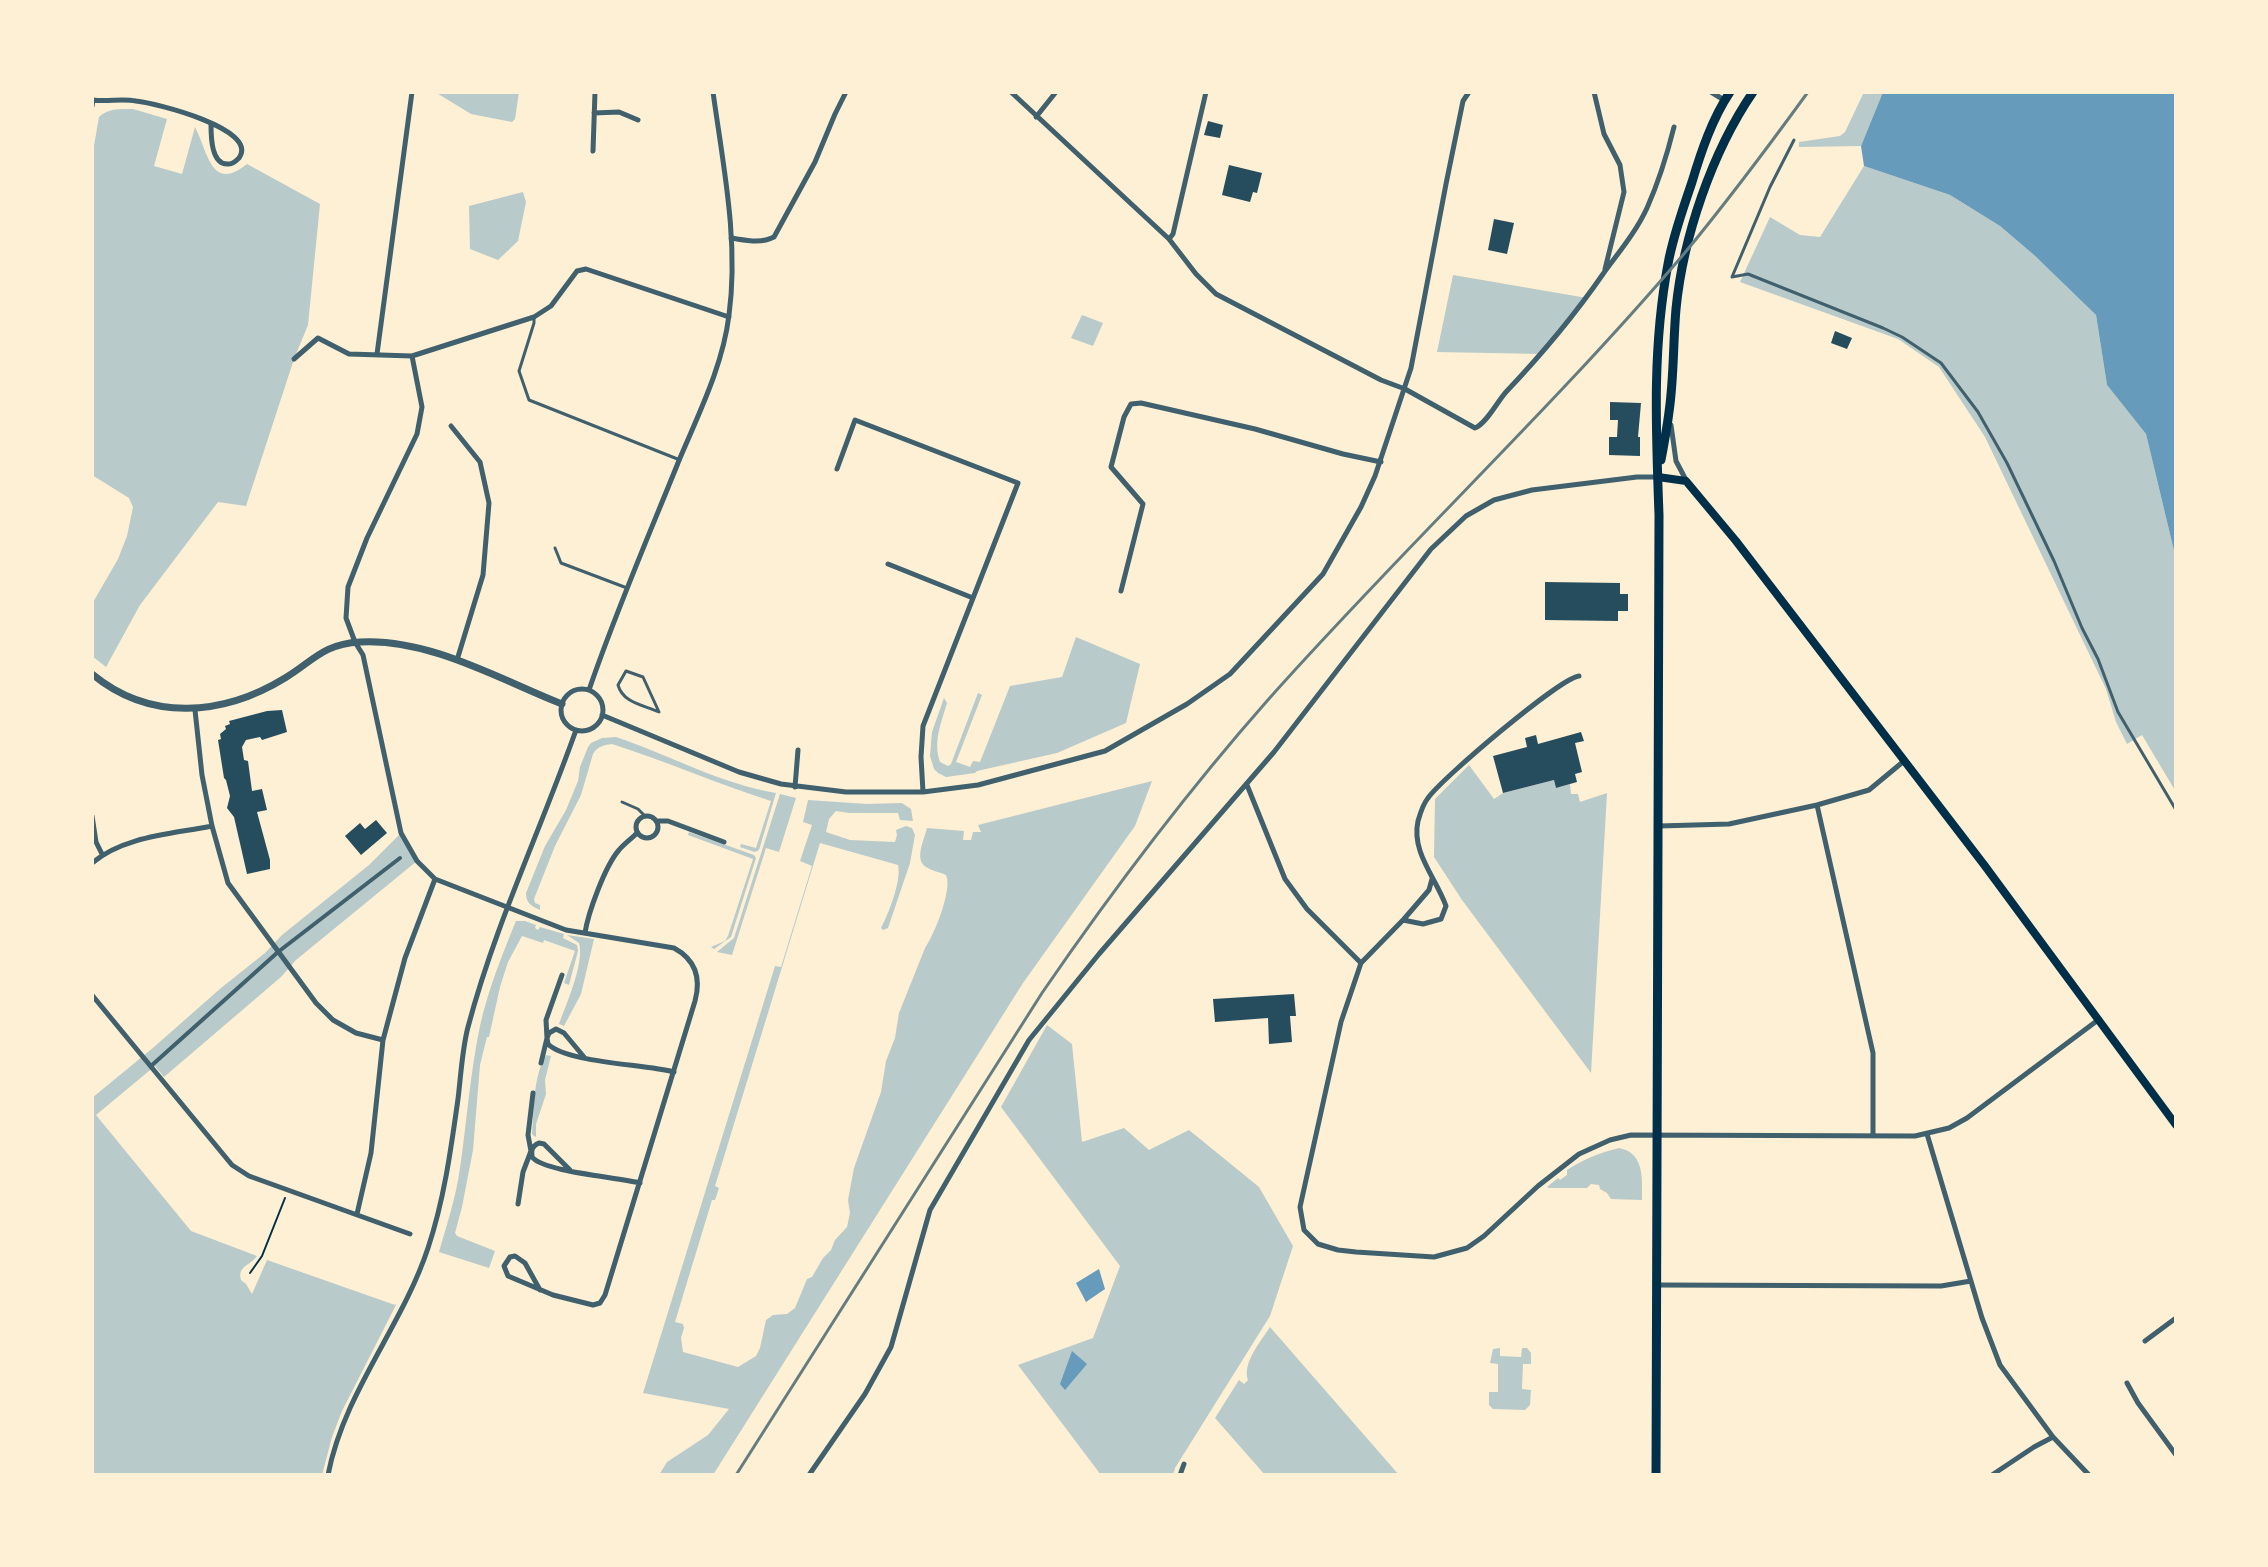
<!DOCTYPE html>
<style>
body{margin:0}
#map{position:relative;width:2268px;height:1567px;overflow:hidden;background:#fdf0d5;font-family:"PT Sans Narrow",sans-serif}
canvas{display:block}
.frame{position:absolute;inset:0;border:94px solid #fdf0d5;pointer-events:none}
</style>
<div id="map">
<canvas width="2268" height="1567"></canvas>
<div class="frame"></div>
</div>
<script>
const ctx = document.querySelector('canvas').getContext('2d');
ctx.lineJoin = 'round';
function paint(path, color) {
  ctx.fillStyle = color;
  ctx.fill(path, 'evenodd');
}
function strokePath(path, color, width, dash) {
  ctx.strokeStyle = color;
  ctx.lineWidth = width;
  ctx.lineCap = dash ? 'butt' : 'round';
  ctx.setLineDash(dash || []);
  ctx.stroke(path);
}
paint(new Path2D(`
 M435 92H519L515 119 512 122 471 114Z
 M1864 92H1883L1861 146 1799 147V142L1840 136 1845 132Z
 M133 109 167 119 154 166 182 174 195 127C208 152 211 193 247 164L320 204 308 325 294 359 246 506 218 502 140 605 106 667 92 656V604L118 559 127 536 133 507 129 498 92 475V157L99 117C108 108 121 109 133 109Z
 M1864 166 1950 195 2000 226 2034 255 2096 315 2107 385 2146 434 2176 559V792L2142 735 2127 744 2116 722 2106 689 1985 437 1939 367 1898 339 1740 282 1770 217 1800 235 1820 237Z
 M523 192 526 202 518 241 498 260 470 249 469 206Z
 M1453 275 1587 298 1542 354 1437 352Z
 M1082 315 1103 323 1093 346 1071 338Z
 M1076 637 1140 664 1126 723 1057 753 977 771 975 773 946 777 938 773 934 769 930 756 932 732 944 698 947 703C941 724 933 741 940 762L948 766 951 764 978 693 982 695 956 762 970 767 973 761 980 762 1010 686 1062 677Z
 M616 737C670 755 718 783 776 793L759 850 755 852 740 847 741 844 756 848 771 801C717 784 666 761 612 744 604 745 598 746 593 754L581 795 555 846 534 899 535 903 540 905V910C531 906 526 903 526 893L545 846 566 810 578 781 580 767 588 747 591 743 602 738Z
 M1469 765 1494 799 1503 793 1554 780 1556 788 1570 784 1571 794H1578L1580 802 1607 793 1591 1073 1462 900 1434 857 1435 799Z
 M1152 781 1135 826 1023 983 713 1475H659L667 1462 708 1435 729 1409 643 1393 775 966 781 967 812 866 800 861 812 825 803 822 808 800 867 804 902 803 911 809 913 821 900 820 898 813H849L836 811 829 819 826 832 850 840 895 842 897 835 896 830 906 826 912 828 915 835 910 863 888 928 883 930 881 928C888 915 902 880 898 865L820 843 715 1186 719 1188 715 1200H712L675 1322 683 1324 684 1328 681 1338 683 1352 738 1367 756 1356 760 1348 766 1320 773 1315 787 1314 795 1308 807 1279 812 1277 823 1258 831 1250 835 1240 847 1227 850 1213 848 1200 854 1168 881 1092 886 1061 895 1038 899 1013 925 948C934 935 953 889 946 875 940 872 932 871 926 867 914 860 924 840 927 828L964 831 963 840H971L973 832H981L978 825Z
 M780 794 796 798 779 852 766 848 732 955 717 952 734 938Z
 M689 832 754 855 756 858 731 937 714 949 711 947 725 941 728 936 753 859 688 835Z
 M401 833 417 861 296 960 281 977 164 1077 155 1066 96 1115 191 1231 257 1256C250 1266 237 1266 241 1280L246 1284 252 1294 267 1260 395 1305 397 1303 342 1411 332 1437 322 1475H92V1098L154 1047 221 988 265 953 282 935 369 865Z
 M516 921H525L536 925 535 928 538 930 540 927 564 934 563 938 577 945 578 951 569 985 564 983 575 951 544 940 543 943 522 936 508 962 500 987 489 1037H487L480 1065 473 1150 462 1207 455 1233 457 1236 495 1251 489 1268 439 1252C447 1224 456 1197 460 1168 467 1121 470 1073 480 1026 488 990 502 955 516 921Z
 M567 935 594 939 581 994 564 1026 559 1024C566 1005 585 962 579 943Z
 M1047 1025 1072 1044 1082 1142 1124 1128 1149 1150 1189 1130 1259 1187 1293 1246 1270 1316 1175 1468 1173 1475H1101L1018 1365 1093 1338 1120 1266 1001 1107Z
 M546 1055 551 1056 545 1080 546 1094 536 1124V1137L534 1136 532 1134C534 1109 533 1077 546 1055Z
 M1619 1148C1645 1153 1642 1179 1642 1200L1611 1199 1607 1193 1600 1189 1599 1185 1591 1184 1587 1188H1549L1547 1187 1558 1178 1560 1180 1567 1175V1170C1584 1159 1599 1153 1619 1148Z
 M1270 1327 1399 1475H1265L1215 1418 1239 1380 1244 1384 1248 1380C1242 1363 1261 1341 1270 1327Z
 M1500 1348V1356L1521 1357 1522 1348H1527L1531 1353V1364H1523L1522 1389 1531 1390 1530 1405 1525 1410 1493 1409 1489 1405V1392H1498V1364L1490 1363 1493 1349Z`), '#b9caca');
paint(new Path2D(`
 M1883 92H2176V559L2146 434 2107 385 2096 315 2034 255 2000 226 1950 195 1864 166 1861 146Z
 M1099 1269 1105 1289 1086 1302 1076 1283Z
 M1072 1351 1087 1364 1065 1390 1060 1384Z`), '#669bbc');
paint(new Path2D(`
 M1208 121 1223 125 1220 138 1204 135Z
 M1229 165 1262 173 1257 193 1253 192 1250 202 1222 195Z
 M1494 219 1514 223 1507 254 1488 250Z
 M1835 331 1852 338 1847 349 1831 343Z
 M1610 402 1641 403 1638 437H1640V456L1609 455V437H1617L1618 420H1610Z
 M1545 582 1620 583V594H1628V611H1618V621L1545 620Z
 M282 710 287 732 262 740 260 737 246 740 242 747 244 760 248 761 252 791 262 789 267 810 257 812 270 860V869L247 874 234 817 227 808 230 796 226 780 224 778 218 740 221 739 220 734 226 729 225 726 230 724 229 721 267 711Z
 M1581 732 1584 741 1575 743 1582 772 1575 774 1577 782 1556 788 1554 780 1503 793 1493 756 1527 747 1525 738 1536 735 1538 744Z
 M376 820 387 833 361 855 345 836 360 823 365 829Z
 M1294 994 1296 1016H1290L1292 1042 1269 1044 1268 1018 1215 1022 1213 999Z`), '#264d5e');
strokePath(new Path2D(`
 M250 1273 262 1256 285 1198`), '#003049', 2);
strokePath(new Path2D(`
 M1732 277 1748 274 1883 328 1902 337 1941 363 1978 412 2007 463 2054 561 2082 628 2098 659 2118 712 2176 810
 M1732 277 1770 187 1794 140
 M534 317V323L519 371 529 400 680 460
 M555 548 561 563 627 588
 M626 671 643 677 659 712C643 705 623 703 618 685Z
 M622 802 638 809 645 816`), '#3f606c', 3);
strokePath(new Path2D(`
 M151 1066 278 952 400 858`), '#3f606c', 4);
strokePath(new Path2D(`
 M1011 92 1169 239 1196 274 1216 294 1381 380 1405 389 1475 428C1486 424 1497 402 1506 392 1541 355 1574 316 1603 274 1619 252 1636 232 1647 208 1659 181 1667 155 1674 127
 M1594 92 1604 134 1620 165 1624 192 1605 269
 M1711 92 1724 100
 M92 106 93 100C108 102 122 98 136 101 155 103 260 129 239 158 236 161 233 164 229 164 211 166 211 136 211 124
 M594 113 619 112 638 120
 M1036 117 1056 92
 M593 151 595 92
 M731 238C745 240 761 244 774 237L815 162 835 114 846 92
 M1169 239 1173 234 1206 92
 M377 354 412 92
 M412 356 422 407 417 434 367 538 348 587 346 618 355 642 363 655 401 833 417 861 435 879 566 930 674 948C696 960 701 979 695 1001L605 1295 600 1303 593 1305 553 1295 508 1276 504 1266 510 1257 515 1256 525 1263 540 1290
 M294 359 318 338 349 354 412 356 534 317 551 306 577 271 586 269 729 317
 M1671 425 1676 461 1686 480
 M451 426 480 462 489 503 483 575 457 660
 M837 469 855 420 1018 483 923 726 921 757 923 792
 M888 564 973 598
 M1121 591 1143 504 1111 467 1124 417 1131 404 1141 403 1255 429 1343 454 1381 462
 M1579 676C1560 678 1442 778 1428 798 1423 804 1420 814 1418 821 1411 852 1436 878 1446 906L1441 919 1423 924 1403 920 1361 963 1341 1022 1300 1207 1304 1230 1318 1244 1338 1250 1356 1252 1434 1257 1467 1248 1484 1236 1538 1186 1579 1154 1610 1140 1631 1135 1915 1136 1949 1128 1967 1118 2098 1020
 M561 710a21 21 0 1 1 42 0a21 21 0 1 1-42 0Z
 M589 690C616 611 649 535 680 458 699 413 723 365 729 315 739 241 723 165 713 92
 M195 710 202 775 212 826 228 883 316 1003 333 1020 356 1033 383 1040
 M602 715 739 772 781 784 846 792H923L978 785 1105 751 1187 704 1230 674 1323 574 1361 507 1375 476 1411 368 1446 184 1463 101 1469 92
 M1247 785 1285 879 1307 909 1361 963
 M795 787 798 750
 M1817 805 1873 1053V1135
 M636 827a11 11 0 1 1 22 0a11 11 0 1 1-22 0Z
 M92 816 96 842 102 854
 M657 821H668L724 842
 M1659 826 1729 824 1817 805 1869 790 1904 761
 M92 863C124 836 172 834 212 826
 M1404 919 1429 890 1432 879
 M585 933C588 913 605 866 619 850 624 844 631 839 637 833
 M92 995 232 1165 249 1176 410 1234
 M584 1057 564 1033 556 1029 549 1033 547 1038 548 1044C567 1063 645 1064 674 1072
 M541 1063 547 1038 546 1020 562 975
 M1927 1134 1982 1318 2000 1365 2053 1437 2089 1475
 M570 1170 544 1144 539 1143C532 1146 531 1150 532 1157 544 1172 617 1177 640 1183
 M518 1204 523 1172 531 1151 528 1135 533 1093
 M357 1214 371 1153 383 1040 405 958 435 879
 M1657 1285 1941 1286 1971 1281
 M2145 1341 2176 1318
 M2127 1383 2138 1403 2176 1455
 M328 1475C344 1392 402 1327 428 1248 444 1200 451 1149 458 1099 461 1075 462 1050 468 1027 495 925 541 829 576 730
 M809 1475 865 1394 891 1347 930 1210 1029 1040 1099 954 1274 752 1431 549 1466 516 1494 500 1532 490 1637 477H1657
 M1180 1475 1184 1464
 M1992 1475 2034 1447 2053 1437`), '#3f606c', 5);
strokePath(new Path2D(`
 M92 674C150 722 223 716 285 678 313 661 323 644 360 642 429 638 499 679 562 704`), '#3f606c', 7);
strokePath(new Path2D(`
 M1658 477 1686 481 1736 541 1985 866 2176 1125`), '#003049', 8);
strokePath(new Path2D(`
 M1661 460C1664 444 1667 428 1669 412 1674 378 1673 343 1676 309 1683 237 1712 152 1753 92
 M1656 1475 1659 515C1656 431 1652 348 1668 264 1673 236 1683 209 1692 182 1701 152 1712 119 1730 92`), '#003049', 9);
strokePath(new Path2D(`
 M736 1475 1042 993C1112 891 1185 794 1267 701 1402 549 1551 410 1683 255 1727 202 1768 147 1808 92`), '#657d81', 3);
</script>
